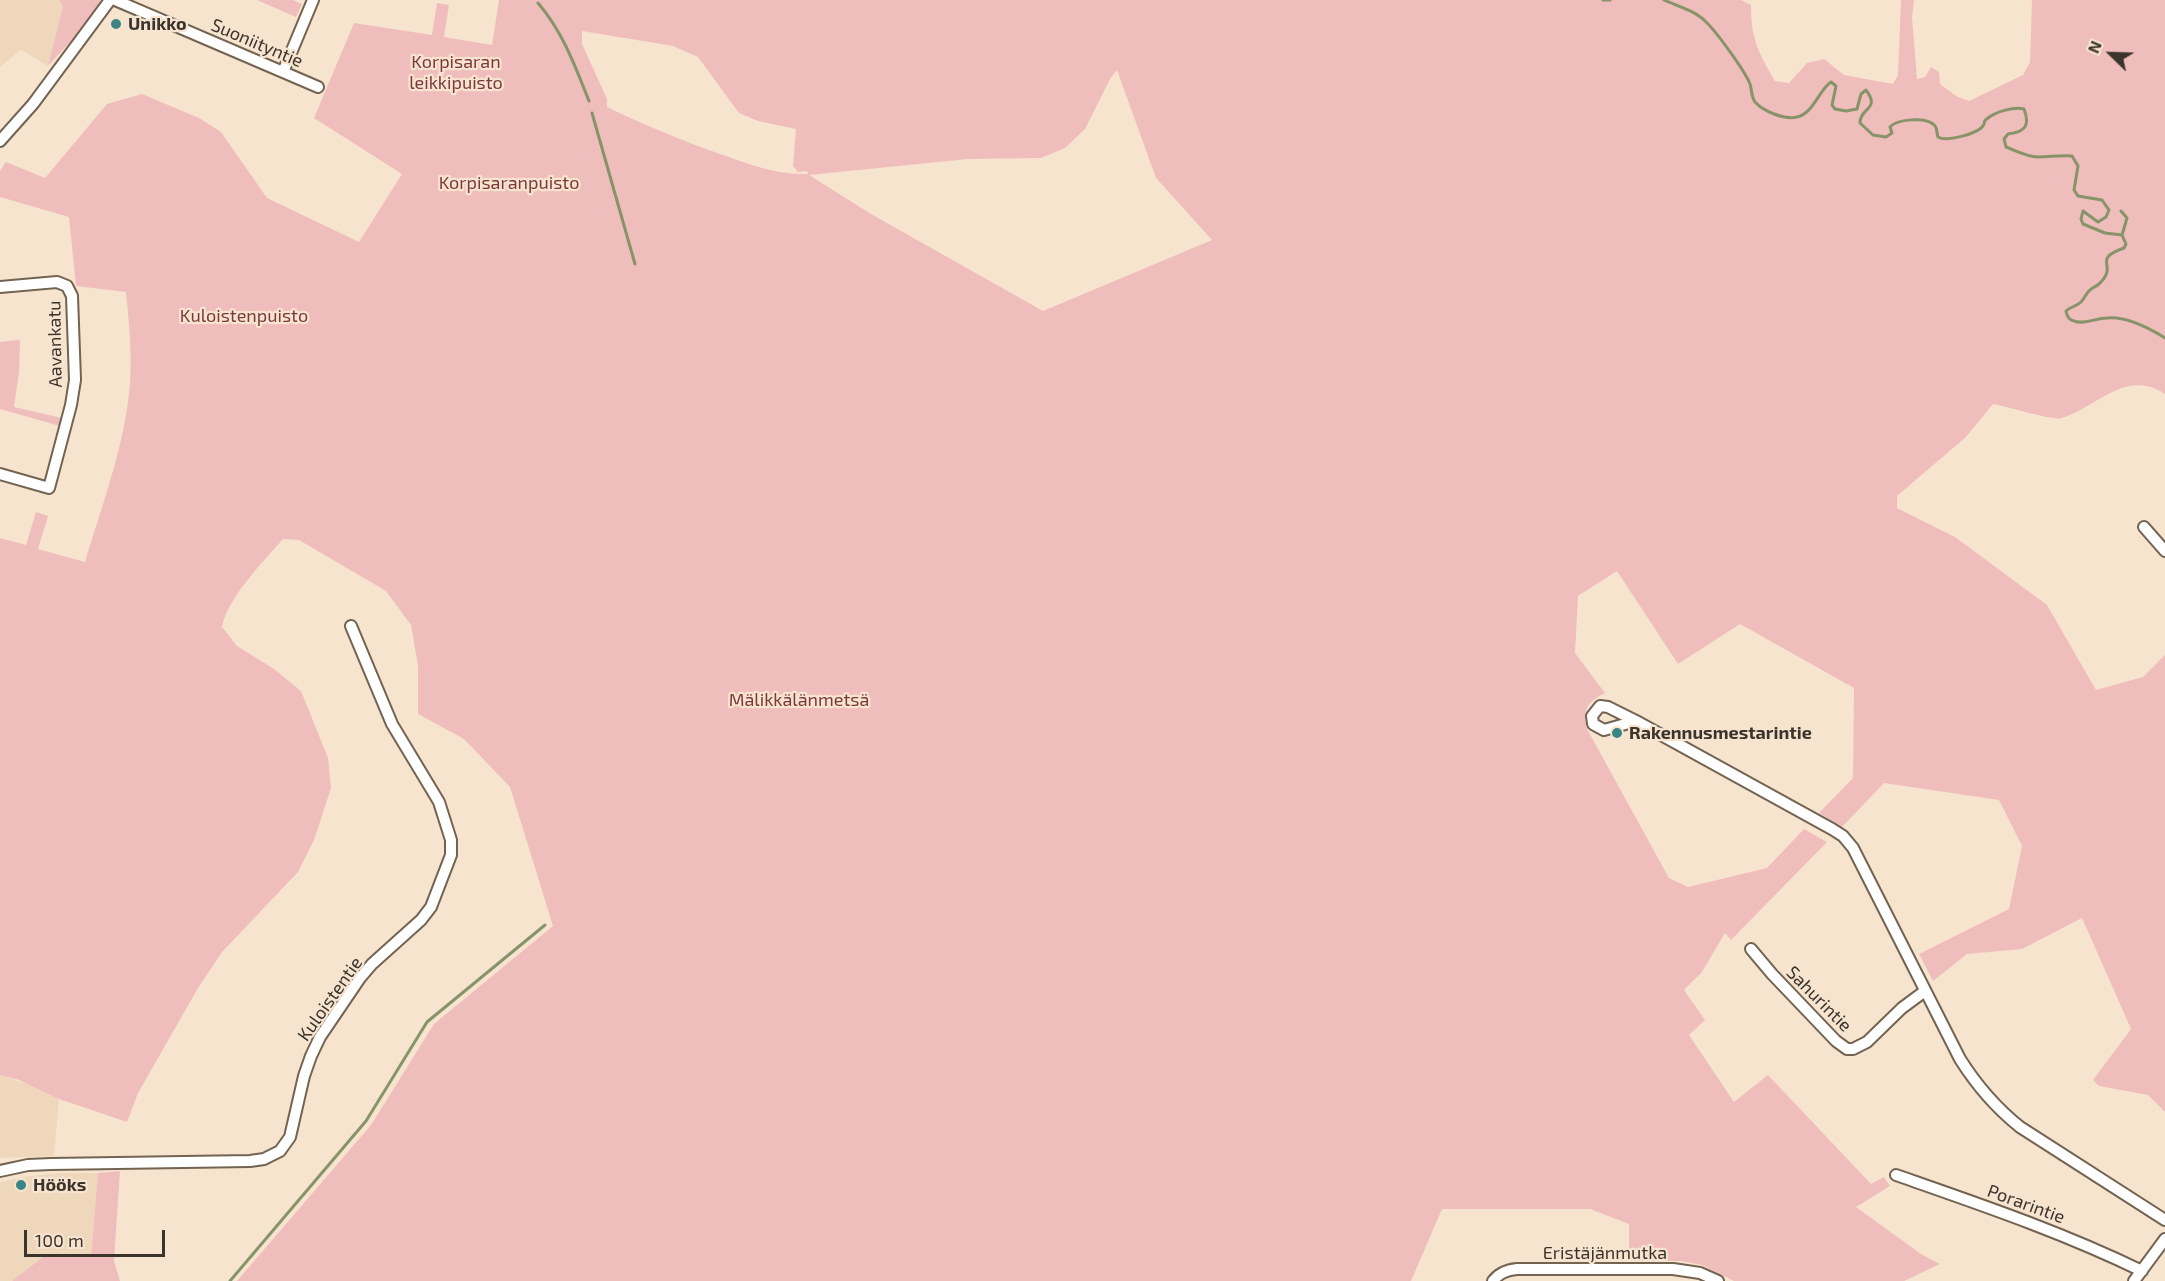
<!DOCTYPE html>
<meta charset="utf-8">
<style>
body{margin:0}
#map{position:relative;width:2165px;height:1281px;overflow:hidden;background:#f7e4cf;font-family:"Exo 2",sans-serif}
canvas{display:block}
.north{position:absolute;left:2081px;top:24px;width:60px;height:60px;-webkit-text-stroke:4px #f7e4cf;paint-order:stroke;rotate:293deg;font-size:16px;font-weight:700;line-height:24px;text-align:center;color:#3b342c}
.north::after{content:'';display:block;margin:auto;width:21px;height:27px;background:#3b342c;clip-path:polygon(50% 0,100% 100%,50% 72%,0 100%)}
.scale{position:absolute;left:24px;top:1230px;width:141px;height:27px;box-sizing:border-box;border:3px solid #3b342c;border-top:0;padding-left:8px;font-size:18px;line-height:21px;white-space:nowrap;color:#3b342c;-webkit-text-stroke:4px #f7e4cf;paint-order:stroke}
</style>
<div id="map">
<canvas width="2165" height="1281"></canvas>
<div class="north">N</div>
<div class="scale">100 m</div>
</div>
<script>
const ctx = document.querySelector('canvas').getContext('2d');
ctx.lineJoin = 'round';
function paint(path, color) {
  ctx.fillStyle = color;
  ctx.fill(path, 'evenodd');
}
function strokePath(path, color, width, dash) {
  ctx.strokeStyle = color;
  ctx.lineWidth = width;
  ctx.lineCap = dash ? 'butt' : 'round';
  ctx.setLineDash(dash || []);
  ctx.stroke(path);
}
function write(font, color, halo, rows, align = 'center') {
  ctx.font = font + ' "Exo 2",sans-serif';
  ctx.lineWidth = 4.5;
  ctx.setLineDash([]);
  ctx.textBaseline = 'middle';
  ctx.strokeStyle = halo;
  ctx.fillStyle = color;
  for (const [text, x, y, turn = 0] of rows) {
    ctx.save();
    ctx.translate(x, y);
    ctx.rotate((+turn || 0) * Math.PI / 180);
    ctx.textAlign = isNaN(turn) ? turn : align;
    if (halo) ctx.strokeText(text, 0, 0);
    ctx.fillText(text, 0, 0);
    ctx.restore();
  }
}
paint(new Path2D(`
 M0 0H59L63 6 48 66 21 50 0 67Z
 M0 1075 34 1086 59 1099 54 1156 0 1158Z
 M61 1173H98L91 1258 44 1256 12 1281H0V1182L30 1176Z`), '#efd7bc');
paint(new Path2D(`
 M59 0H103L71 41 48 66 63 6Z
 M257 0H293L302 4 296 17Z
 M499 0H1741L1751 5C1751 39 1758 52 1775 81L1789 83 1807 63 1824 59 1844 75 1893 84 1898 75 1901 0H1914L1912 17 1917 79 1925 77 1931 67 1939 72 1940 84 1956 96 1969 101 2023 75 2030 62 2032 0H2165V394C2126 368 2097 407 2062 418 2053 421 2006 406 1993 404L1966 437 1897 496V508L1955 537 2047 605 2096 690 2143 677 2165 655V1112L2148 1095 2099 1086 2093 1080 2131 1029 2082 918 2022 949 1967 954 1933 981 1919 954 2009 909 2022 846 1999 800 1884 783 1842 827 1819 813 1853 778 1854 688 1740 624 1678 664 1617 571 1578 596 1575 653 1605 693C1586 703 1583 709 1587 729L1669 878 1688 887 1767 868 1804 829 1827 842 1731 940 1725 933 1702 972 1684 990 1705 1020 1689 1035 1734 1102 1768 1075 1871 1184 1884 1177 1890 1186 1856 1207 1921 1254 1940 1264 1904 1281H1734L1702 1265 1681 1261H1629V1224L1590 1209H1442L1411 1281H237L371 1125 434 1024 553 926 510 787 464 739 418 714V666L411 625 386 591 299 540 283 539C263 562 228 597 222 627L237 646 274 669 301 691 328 758 331 788 314 840 298 872 222 952 198 988 138 1093 127 1122 59 1099 19 1080 0 1075V538L26 545 36 512 48 516 38 549 85 562C102 505 125 445 130 384 132 353 129 322 126 292L76 286 69 217 0 197V171L6 162 45 178 107 104 142 94 199 118 221 132 267 198 359 242 402 174 314 118 354 23 432 35 437 3 449 5 444 37 492 45ZM582 29V31L673 46 698 57 739 113 758 121 796 129 793 166 798 172 807 171 808 174C777 175 751 165 723 155 683 141 645 125 607 107V99L582 44ZM1117 70 1156 178 1212 240 1043 311 871 214 809 175 968 159 1041 158 1065 148 1085 129 1110 79Z
 M20 340 19 372 14 407 62 418 60 426 0 409V342Z
 M120 1171 114 1261 120 1281H12L44 1256 91 1257 98 1173Z`), '#f0bdbd');
strokePath(new Path2D(`
 M1603 0H1610
 M1664 0C1677 6 1696 11 1705 21 1716 31 1745 71 1750 84 1752 90 1751 96 1755 102 1763 111 1784 120 1797 117 1814 113 1818 91 1831 82L1836 86 1832 105 1835 109 1846 111 1857 109 1861 94 1866 90C1881 110 1860 107 1860 123L1873 135 1886 137 1892 133 1890 127C1897 119 1925 117 1933 124 1938 127 1936 132 1938 137 1946 142 1977 134 1983 126 1987 120 1981 123 1988 118 1995 112 2015 106 2024 109 2030 125 2026 132 2008 134L2004 139 2006 147C2016 151 2027 157 2038 157 2050 157 2060 155 2072 156L2078 166 2074 190 2078 196 2102 200 2109 210 2106 217 2098 222 2083 211 2081 219 2083 224 2105 233 2122 235 2126 244 2124 248C2091 260 2118 264 2101 282 2098 286 2093 287 2090 290 2086 293 2085 298 2081 302 2077 306 2070 307 2066 311 2067 317 2069 320 2074 321 2084 325 2096 318 2107 318 2127 316 2149 328 2165 338
 M538 3C563 32 575 66 589 101
 M592 113 635 264
 M2121 211 2127 218 2122 235
 M230 1281 366 1121 427 1022 545 925`), '#879368', 3);
const street = new Path2D(`
 M115 0 318 87
 M283 72 313 0
 M0 141 33 104 110 0
 M0 287 57 282 67 286 72 296 75 380 71 405 49 488 0 474
 M2144 527 2165 551
 M1636 721 1604 730 1593 724 1592 716 1600 706 1608 707 1636 721 1832 829 1843 836 1853 848 1960 1059C1977 1086 1995 1107 2020 1127L2165 1220
 M1751 949 1772 974 1836 1041 1847 1049H1853L1867 1042 1902 1008 1925 991
 M0 1171 28 1165 51 1164 250 1161 264 1159 280 1151 290 1137 304 1076 311 1056 320 1037 360 978 372 964 421 920 431 907 451 855V840L439 802 392 724 351 626
 M1896 1175C1979 1204 2062 1232 2142 1271
 M1493 1281C1499 1273 1506 1270 1517 1269H1673L1700 1273 1718 1281
 M2134 1281 2165 1239`);
strokePath(street, '#736351', 14);
strokePath(street, '#fff', 10);
for (const [x, y, r, color] of [
 [116,24,6,"#3b8486"],
 [1617,733,6,"#3b8486"],
 [21,1185,6,"#3b8486"]
]) {
  const dot = new Path2D();
  dot.arc(x, y, r, 0, 2 * Math.PI);
  ctx.fillStyle = color;
  ctx.fill(dot);
  strokePath(dot, '#f7e4cf', 2);
}
write('bold 18px', '#3b342c', '#f7e4cf', [
 ["Unikko",128,24],
 ["Rakennusmestarintie",1629,733],
 ["Hööks",33,1185]
], 'left');
write('18px', '#3b342c', '#f7e4cf', [
 ["Suoniityntie",257,43,23],
 ["Aavankatu",55,344,-91],
 ["Kuloistentie",330,999,-55],
 ["Sahurintie",1819,999,45],
 ["Porarintie",2026,1204,20],
 ["Eristäjänmutka",1605,1253]
]);
write('18px', '#7b393c', '#f7e4cf', [
 ["Korpisaran",456,62],
 ["leikkipuisto",456,83],
 ["Korpisaranpuisto",509,183],
 ["Kuloistenpuisto",244,316],
 ["Mälikkälänmetsä",799,700]
]);
</script>
